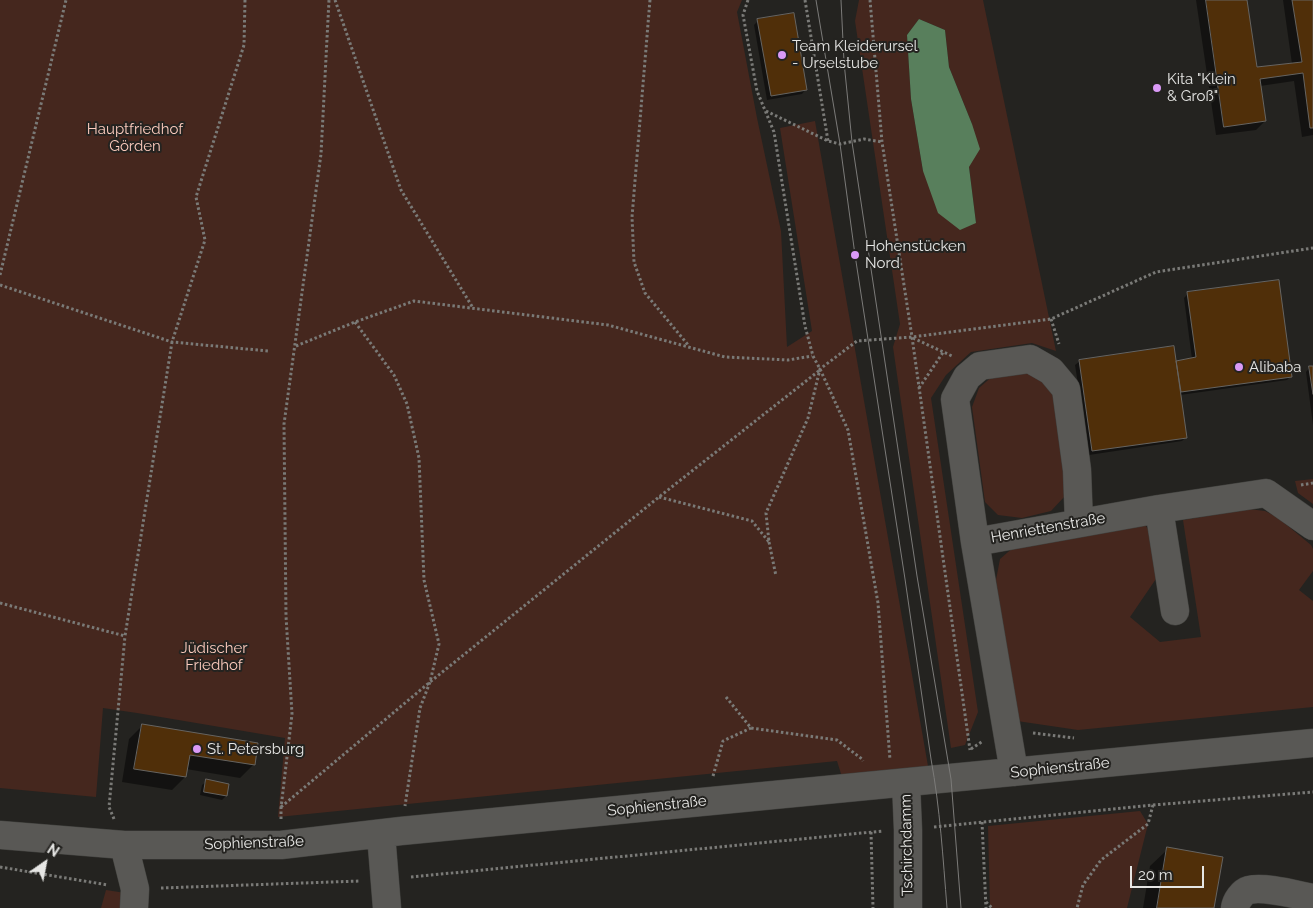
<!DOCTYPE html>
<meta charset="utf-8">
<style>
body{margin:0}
#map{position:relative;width:1313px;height:908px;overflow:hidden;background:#242320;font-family:Raleway,sans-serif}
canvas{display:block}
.north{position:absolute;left:20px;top:838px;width:50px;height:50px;-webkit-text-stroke:4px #242320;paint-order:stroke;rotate:33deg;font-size:14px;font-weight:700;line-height:20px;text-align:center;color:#e6e6e4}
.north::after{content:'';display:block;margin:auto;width:18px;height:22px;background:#e6e6e4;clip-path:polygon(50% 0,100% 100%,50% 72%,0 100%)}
.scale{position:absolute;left:1130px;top:866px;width:74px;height:22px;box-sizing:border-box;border:2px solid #e6e6e4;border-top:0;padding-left:6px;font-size:15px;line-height:18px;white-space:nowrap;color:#e6e6e4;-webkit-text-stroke:4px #242320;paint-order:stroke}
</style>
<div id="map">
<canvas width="1313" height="908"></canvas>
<div class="north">N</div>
<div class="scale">20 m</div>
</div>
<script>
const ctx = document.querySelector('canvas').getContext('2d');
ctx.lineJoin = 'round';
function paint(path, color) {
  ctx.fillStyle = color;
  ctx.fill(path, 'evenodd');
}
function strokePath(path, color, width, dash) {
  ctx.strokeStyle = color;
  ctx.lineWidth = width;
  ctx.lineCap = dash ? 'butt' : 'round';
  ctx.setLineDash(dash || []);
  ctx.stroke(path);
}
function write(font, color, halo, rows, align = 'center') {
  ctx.font = font + ' Raleway,sans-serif';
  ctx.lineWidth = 4;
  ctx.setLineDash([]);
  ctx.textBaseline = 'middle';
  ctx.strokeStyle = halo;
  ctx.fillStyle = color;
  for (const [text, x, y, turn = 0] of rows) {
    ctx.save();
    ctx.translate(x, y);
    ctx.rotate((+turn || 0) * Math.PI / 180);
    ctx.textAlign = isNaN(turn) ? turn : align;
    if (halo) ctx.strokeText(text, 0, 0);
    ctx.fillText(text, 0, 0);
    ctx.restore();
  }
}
paint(new Path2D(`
 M0 0H742L737 12 757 118 781 231 787 347 812 331 780 128 815 121 928 766 842 777 837 761 278 817 285 738 137 713 103 708 96 797 0 788Z
 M859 0H983L1056 351 1032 343 971 352 946 375 931 398 978 712 965 745 951 748 893 347 900 324 855 21ZM919 19 945 30 949 67 972 124 969 167 976 223 923 171 911 99 907 35Z
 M1022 370 1040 378 1058 396 1065 496 1051 511 1022 518 998 515 985 502 972 407 979 388 995 374Z
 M1313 479V504L1298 493 1295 481Z
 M1249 509 1265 511 1277 517 1311 545 1313 549V571L1299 590 1313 601V707L1078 730 1017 721 996 580 1000 559 1015 546 1145 525 1157 541 1160 573 1130 617 1160 642 1201 637 1183 520Z
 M1140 811 1148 824 1127 908H990L988 826Z
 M106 890 145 896 143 908H101Z`), '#45271e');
paint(new Path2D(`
 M919 19 945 30 949 67 972 124 980 149 969 167 976 223 960 230 938 213 923 171 911 99 907 35Z`), '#587f5c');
paint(new Path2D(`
 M1196 0H1246L1256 69 1292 64 1283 0H1313V135L1302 137 1294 81 1260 86 1265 121 1256 130 1216 135Z
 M758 21 806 89 802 94 767 100 754 25Z
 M1188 294 1291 376 1287 380 1180 395 1186 437 1182 441 1089 455 1075 365 1080 361 1175 362 1192 359 1184 298Z
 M1310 367H1313V425L1306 372Z
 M142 726 253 765 240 778 186 769 185 777 172 790 122 782 129 739Z
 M207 781 228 785 226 796 222 800 200 795 202 785Z
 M1168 849 1213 908H1143L1150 866Z`), '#0007');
const building = new Path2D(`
 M1206 0H1247L1257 67 1302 62 1292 0H1313V128H1310L1303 73 1260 79 1266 121 1224 127Z
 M794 13 807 90 771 96 757 19Z
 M1279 280 1292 377 1181 392 1176 361 1196 357 1187 292Z
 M1174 346 1187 438 1092 451 1079 360Z
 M1309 366H1313V394Z
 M142 724 258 743 255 765 190 755 186 777 134 769Z
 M206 779 229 784 227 796 204 792Z
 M1167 847 1223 857 1214 908H1157Z`);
paint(building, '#502f09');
strokePath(building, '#666461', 1);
const minor = new Path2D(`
 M1159 509 1175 611
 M975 542 1159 509 1266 493 1313 526
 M1014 772 975 542 955 399 967 377 980 366 1030 359 1051 371 1066 389 1077 470 1079 523
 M906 783 908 830V908
 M381 834 387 908
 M0 835 124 845H281L401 831 1313 743
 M124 845 135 889 134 908
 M1235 908C1236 901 1242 892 1249 890 1264 886 1297 895 1313 898`);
strokePath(minor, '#41413e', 29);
strokePath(new Path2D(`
 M335 0 401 190 473 308
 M650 0 632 217 634 262 645 293 689 346
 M748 0 743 15 757 91 774 132 805 326 813 356 820 369 848 430 878 603 890 760
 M805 0 828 141
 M870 0 882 142 912 337 970 750
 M766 111 828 141 840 144 864 139 882 142
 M0 275 66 0
 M0 285 172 342 268 351
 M1051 319 1059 344
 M355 322 394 375 407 404 419 458 424 580 439 644 430 682 420 708 405 806
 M913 338 952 356
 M296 346 355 322 414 301 608 325 725 357 788 360 812 356
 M919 388 944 351
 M1301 485 1313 483
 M659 497 752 521 769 542 766 513 808 418 820 369 857 341 912 337 1051 319 1156 272 1313 248
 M769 542 776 576
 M0 603 125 636 172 342 205 240 196 197 244 45 245 0
 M726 697 751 728 837 740 862 759 863 761
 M1033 733 1074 738
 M971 749 983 741
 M713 776 723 741 751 728
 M1153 805 1313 792
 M281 807 430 682 659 497 820 370
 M114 819 109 807 125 636
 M281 819V808L292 714 286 616 284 424 321 154 329 0
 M982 822 986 908
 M934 827 1153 805 1148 824 1101 860 1083 885 1077 908
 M871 832 873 908
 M0 867 108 885
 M411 877 883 831
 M161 888 360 881
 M986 902 992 908`), '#7a7a77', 3, [2.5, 2.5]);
strokePath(minor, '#595855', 28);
strokePath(new Path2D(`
 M816 0 840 144 855 255 905 579 931 759C940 808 943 858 947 908
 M841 0 844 62 852 142 917 576 951 779 961 908`), '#7c7b79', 1);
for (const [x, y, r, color] of [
 [782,55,5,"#da9af6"],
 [1157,88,5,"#da9af6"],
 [855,255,5,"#da9af6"],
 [1239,367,5,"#da9af6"],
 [197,749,5,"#da9af6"]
]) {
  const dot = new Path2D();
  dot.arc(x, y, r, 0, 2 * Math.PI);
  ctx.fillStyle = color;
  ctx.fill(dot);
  strokePath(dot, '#242320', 2);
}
write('15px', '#e6e6e4', '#242320', [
 ["Team Kleiderursel",792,46],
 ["- Urselstube",792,63],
 ["Kita \"Klein",1167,79],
 ["& Groß\"",1167,96],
 ["Hohenstücken",865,246],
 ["Nord",865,263],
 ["Alibaba",1249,367],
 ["St. Petersburg",207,749]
], 'left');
write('15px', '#fccbbd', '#242320', [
 ["Hauptfriedhof",135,129],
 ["Görden",135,146],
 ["Jüdischer",214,648],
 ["Friedhof",214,665]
]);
write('15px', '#e6e6e4', '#242320', [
 ["Henriettenstraße",1048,528,-10],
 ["Sophienstraße",1060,768,-6],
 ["Sophienstraße",657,806,-6],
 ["Sophienstraße",254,843,-2],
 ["Tschirchdamm",907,845,-91]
]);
</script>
